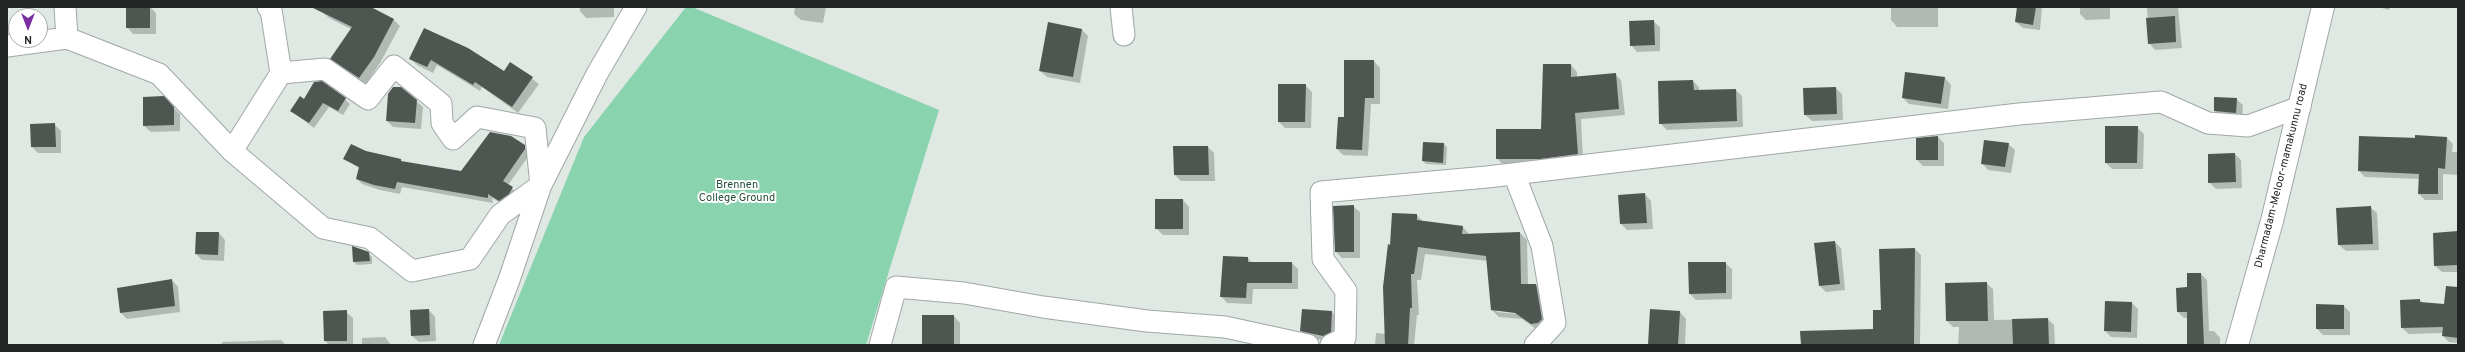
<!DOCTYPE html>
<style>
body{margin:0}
#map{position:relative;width:2465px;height:352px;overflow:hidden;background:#dfe8e3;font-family:Overpass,sans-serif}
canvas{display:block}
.frame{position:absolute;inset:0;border:8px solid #242725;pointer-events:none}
.north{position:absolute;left:8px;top:8px;width:40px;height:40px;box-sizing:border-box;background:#fff;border:1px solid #a7a9a8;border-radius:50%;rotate:180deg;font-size:11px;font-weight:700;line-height:16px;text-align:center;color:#242725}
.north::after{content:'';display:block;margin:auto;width:14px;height:18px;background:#7b2fa1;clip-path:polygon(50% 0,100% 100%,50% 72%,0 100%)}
</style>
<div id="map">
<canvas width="2465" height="352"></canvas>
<div class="frame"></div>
<div class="north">N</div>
</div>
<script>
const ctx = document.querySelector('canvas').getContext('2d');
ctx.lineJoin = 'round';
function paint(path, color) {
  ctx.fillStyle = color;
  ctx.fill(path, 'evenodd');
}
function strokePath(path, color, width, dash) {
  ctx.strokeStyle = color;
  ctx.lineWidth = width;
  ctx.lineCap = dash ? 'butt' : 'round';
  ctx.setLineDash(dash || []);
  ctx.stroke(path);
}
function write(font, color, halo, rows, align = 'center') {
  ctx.font = font + ' Overpass,sans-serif';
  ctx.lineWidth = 4;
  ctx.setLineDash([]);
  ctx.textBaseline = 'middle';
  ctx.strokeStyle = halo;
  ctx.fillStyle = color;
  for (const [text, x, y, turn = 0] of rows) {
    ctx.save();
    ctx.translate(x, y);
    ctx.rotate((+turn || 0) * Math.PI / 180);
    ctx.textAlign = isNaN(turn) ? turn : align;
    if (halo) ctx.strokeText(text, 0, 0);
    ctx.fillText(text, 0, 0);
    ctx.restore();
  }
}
paint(new Path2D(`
 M686 7H692L939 110 866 345H499L584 137Z`), '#8ad3af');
paint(new Path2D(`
 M127 7H150L156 13V34H133L127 27Z
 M325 7H369L394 20 400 26 380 63 366 84 331 58 351 29 329 18 322 12Z
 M580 7H614V17L586 18 580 11Z
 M795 7H826L823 23 801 20 794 14Z
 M1891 7H1938V27H1897L1891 20Z
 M2018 7H2042L2040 30 2023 28 2016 22Z
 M2080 7H2110V19L2086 20 2080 14Z
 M2147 7H2178L2182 48 2155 50 2149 43Z
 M2378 7H2390L2389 10Z
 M1653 21 1660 27V51L1637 52 1631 45Z
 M1049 23 1082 30 1088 36 1080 83 1047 77 1040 71Z
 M425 30 504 72 510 63 539 84 518 113 482 87 480 91 437 65 433 73 417 65 410 58Z
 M1374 61 1380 68V104H1371L1368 156 1343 155 1337 149 1345 118Z
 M1544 65H1571L1577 72V78L1615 74 1621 80 1625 115 1581 119 1583 160 1503 165 1497 158 1542 130Z
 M1945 78 1951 85 1948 109 1909 104 1903 98Z
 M1693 81 1699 87V91L1736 90 1742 96 1743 127 1667 130 1660 123Z
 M1305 85 1312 92 1311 128H1285L1279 122Z
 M1836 88 1842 94 1843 120 1812 121 1805 115Z
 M163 97 180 114V131L151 132 144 126Z
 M345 99 350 104 343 115 329 107 314 128 291 111 305 100Z
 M2236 99 2243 105 2242 119 2222 117 2215 111Z
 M416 101 423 107 421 129 393 127 387 121Z
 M54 124 61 131V153H38L32 147Z
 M2137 127 2144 134 2143 169H2112L2106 163Z
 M1938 137 1944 143V166H1923L1917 160V139Z
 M2360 137 2447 138 2453 144 2452 152H2458V175L2443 174V200H2425L2419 194 2420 179 2365 177 2359 171Z
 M1444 144 1447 147 1446 165 1426 164 1423 161Z
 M2008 144 2015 150 2011 173 1988 170 1982 163Z
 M524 146 530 154 508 185 517 193 505 205 492 198 493 203 402 187 400 194 380 190 362 184 357 179 360 169 345 159 366 152 401 160 404 163 462 172Z
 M1174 147H1208L1214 153 1215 181H1181L1175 175Z
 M2235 154 2241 160 2242 188 2216 189 2209 182Z
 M1645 194 1651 201 1653 229 1627 230 1621 224Z
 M1183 200 1189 207V235H1163L1156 228Z
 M1353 206 1360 212V258H1342L1336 252Z
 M2370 207 2377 213 2379 250 2346 251 2339 245Z
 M1417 215 1423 222 1462 226 1469 234 1520 233 1527 240 1528 285H1536L1543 292 1548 326 1539 331 1522 319 1499 317 1492 310 1488 261 1425 254 1421 280H1417L1419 315H1417L1414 345H1375L1376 333 1386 334 1391 246ZM1497 310 1520 312 1519 314 1497 312Z
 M2458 232V272H2442L2435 266 2434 234Z
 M219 233 225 240 224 261 202 260 196 254Z
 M1835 242 1841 248 1845 290 1826 292 1820 286Z
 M1915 249 1921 255 1920 345H1812L1874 330Z
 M368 253 372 257V264L357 265 354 262Z
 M1224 257 1248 258 1252 263H1292L1298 269V289H1253L1252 304 1227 303 1221 296Z
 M1725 263 1732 269V299L1696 300 1690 294Z
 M2201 274 2207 280 2209 331H2214L2220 338V345H2188V318H2184L2178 312 2177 289 2188 288Z
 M172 280 178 287 180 312 127 319 121 313Z
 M1986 283 1993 289 1994 320 2048 319 2054 325 2055 345H1958L1959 327H1953L1947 321Z
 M2420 300 2423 303 2458 306V343L2449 342 2443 336V333L2409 334 2402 328Z
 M2132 303 2138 309 2137 338 2111 337 2105 331Z
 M2344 306 2350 312V335H2323L2317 329Z
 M429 310 435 317 436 341 419 342 412 336Z
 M1651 311 1680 312 1686 319 1685 345H1649Z
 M346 312 353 318V345H329L325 341Z
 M1332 312 1338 319 1337 338 1330 342 1308 337 1301 331Z
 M954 316 960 323V345H923Z
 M385 337 391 345H362V338Z
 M281 340 286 345H222V342Z`), '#0003');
paint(new Path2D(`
 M126 7H150V28H126Z
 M311 7H371L394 19 374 57 359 78 330 59 352 27Z
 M2017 7H2036L2033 25 2015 22Z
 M2175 16 2176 42 2148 44 2146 18Z
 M1654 20 1655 45 1630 46 1629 21Z
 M1048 22 1082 29 1073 77 1039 71Z
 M424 28 468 48 504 71 510 62 533 77 512 107 475 82 473 85 431 60 427 67 409 59Z
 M1344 60H1374V98H1365L1362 150 1336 149 1338 117H1344Z
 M1543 64H1571V77L1616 73 1619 109 1575 113 1578 154 1540 159H1496V129H1541Z
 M1905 72 1945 77 1941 104 1902 98Z
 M1693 80 1694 90 1736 89 1737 121 1659 124 1658 81Z
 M322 81 346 98 338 111 323 103 309 123 290 111 300 96 304 99 314 82Z
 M1278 84H1306L1305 122H1278Z
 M393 87H401L417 100 415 123 386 121 388 94Z
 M1836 87 1837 114 1804 115 1803 88Z
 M164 96 174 107V125L143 126V97Z
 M2214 97 2237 98 2236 113 2214 111Z
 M55 123 56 147H31L30 124Z
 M2105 126H2138L2137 163H2105Z
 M490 132 511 136 525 145V149L503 181 513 187 509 194 499 201 488 194V198L397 182 395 189 374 185 356 179 359 167 343 159 351 144 366 151 401 159V161L461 171Z
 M2415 135 2447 137 2445 169 2438 168V194H2418L2419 174 2358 171 2359 136 2415 138Z
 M1938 136V160H1916V138Z
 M1984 140 2009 143 2005 167 1981 164Z
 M1423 142 1444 143 1443 163 1422 161Z
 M1173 146H1208L1209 175H1174Z
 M2235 153 2236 182 2208 183V154Z
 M1645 193 1647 223 1620 224 1618 195Z
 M1155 199H1183V229H1155Z
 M1354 205V252H1335L1333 206Z
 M2371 206 2373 244 2338 245 2336 208Z
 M1392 213 1417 214V220L1463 226 1462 234 1520 232 1521 284H1536L1542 319 1538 323 1531 324 1515 313 1491 310 1486 256 1418 247 1414 274H1411L1412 308H1410L1408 345H1385L1383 287 1388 244 1390 245Z
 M2458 231V265L2434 266 2433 233Z
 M196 232H219L218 255 195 254Z
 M1835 241 1840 284 1819 286 1814 243Z
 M352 246 369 252 370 261 353 262Z
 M1915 248 1914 345H1801L1800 331 1873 329V310H1881L1879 249Z
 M1223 256 1248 257V262H1292V283H1247L1246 298 1220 297Z
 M1688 262H1726V293L1689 294Z
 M2187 273H2201L2204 345H2187V312H2177L2176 288 2187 287Z
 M172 279 175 306 120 313 117 288Z
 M1987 282 1988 321H1946L1945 283Z
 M2446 286 2458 287V338L2442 336 2443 327 2401 328 2400 300 2420 299V302L2444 304Z
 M2105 301 2132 302 2131 332 2104 331Z
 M2316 304 2344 305V329H2316Z
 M429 309 430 335 411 336 410 310Z
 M1302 309 1332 311 1331 332 1323 336 1300 331Z
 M1650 309 1680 311 1678 345H1648Z
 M347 310V341H324L323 311Z
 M922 315H954V345H922Z
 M2048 318 2049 345H2013L2012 319Z`), '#4f5652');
const street = new Path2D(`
 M268 7 271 10 281 73 325 69 368 99 394 66 441 104 442 123 453 139 477 117 535 128 541 185 500 215 470 259 412 271 370 238 323 228 232 151 281 73
 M1121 7 1124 35
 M67 38 159 74 232 151
 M7 46 67 38 65 7
 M1514 174 1542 246 1555 323 1535 345
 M484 345 509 280 541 185 597 74 636 7
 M880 345 896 287 964 293 1043 307 1147 321 1225 327 1308 345
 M1331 345 1345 338 1346 291 1323 259 1321 192 1487 177 2019 114 2161 102 2208 123 2248 126 2300 107`);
const secondary = new Path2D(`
 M2237 345 2272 221 2323 7`);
strokePath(street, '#a0a8a3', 23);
strokePath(secondary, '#a0a8a3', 24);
strokePath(street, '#fff', 21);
strokePath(secondary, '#fff', 22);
write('11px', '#242725', '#fff', [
 ["Dharmadam-Meloor-mamakunnu road",2282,176,-76]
]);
write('11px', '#22503c', '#fff', [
 ["Brennen",737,186],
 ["College Ground",737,199]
]);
</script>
